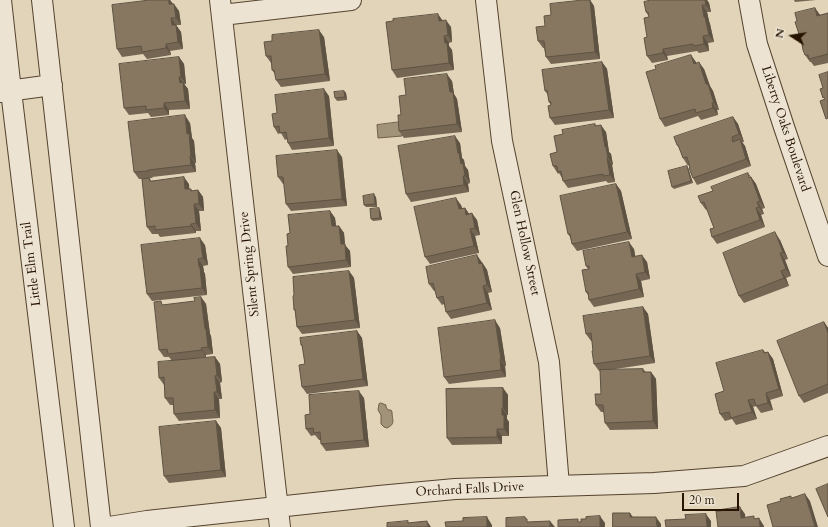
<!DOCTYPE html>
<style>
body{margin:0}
#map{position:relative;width:828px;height:527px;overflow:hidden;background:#e1d4b9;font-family:Cardo,serif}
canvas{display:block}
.north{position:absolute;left:772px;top:16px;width:40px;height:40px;-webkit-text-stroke:3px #ece3d2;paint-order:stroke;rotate:282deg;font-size:11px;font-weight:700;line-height:16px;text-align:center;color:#261300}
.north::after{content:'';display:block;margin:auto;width:14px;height:18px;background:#261300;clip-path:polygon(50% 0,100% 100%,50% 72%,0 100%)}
.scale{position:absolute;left:682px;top:493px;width:57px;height:18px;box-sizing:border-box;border:2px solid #261300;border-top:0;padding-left:5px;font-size:12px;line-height:14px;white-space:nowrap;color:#261300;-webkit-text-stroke:3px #ece3d2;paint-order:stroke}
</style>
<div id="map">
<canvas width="828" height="527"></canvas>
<div class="north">N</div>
<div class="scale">20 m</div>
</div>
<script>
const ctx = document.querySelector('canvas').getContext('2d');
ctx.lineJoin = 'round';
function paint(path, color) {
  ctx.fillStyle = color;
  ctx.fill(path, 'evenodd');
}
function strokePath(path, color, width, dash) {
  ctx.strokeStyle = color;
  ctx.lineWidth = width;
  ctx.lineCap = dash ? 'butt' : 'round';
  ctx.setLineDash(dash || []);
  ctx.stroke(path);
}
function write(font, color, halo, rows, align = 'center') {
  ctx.font = font + ' Cardo,serif';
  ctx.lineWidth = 3;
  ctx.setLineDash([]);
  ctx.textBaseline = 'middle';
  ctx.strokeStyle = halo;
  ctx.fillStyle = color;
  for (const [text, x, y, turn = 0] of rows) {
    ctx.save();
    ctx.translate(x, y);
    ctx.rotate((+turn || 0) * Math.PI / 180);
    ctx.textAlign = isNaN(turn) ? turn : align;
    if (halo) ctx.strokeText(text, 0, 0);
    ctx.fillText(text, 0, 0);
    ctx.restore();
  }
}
const water = new Path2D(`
 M401 122 402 136 378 138 377 125Z
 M381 403 386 405V407L388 410H391L392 412C392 420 396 424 387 428L384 427 381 424V415L378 410 379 404Z`);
paint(water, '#a1927a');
strokePath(water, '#705f49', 1);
const minor = new Path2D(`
 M1 0 11 91 64 527
 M42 0 101 527
 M220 0 280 527
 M486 0 502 141 549 362 559 486
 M749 0 757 44 784 127 828 256
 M222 15 351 0
 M0 92 52 85
 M109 527 147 521 379 496 455 489 654 483 744 476 828 446`);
strokePath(minor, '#55432e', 22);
strokePath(minor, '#ece3d2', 20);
paint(new Path2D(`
 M150 0H170L179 11 181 25H176L181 32 183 49 170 51 171 55 147 59 143 54 122 57 117 49Z
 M583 0H590L594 6 600 59 551 64 546 57 544 48H543L538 41 545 26 551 15Z
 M651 0H707L709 3 711 12H707L709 21 710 24 714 42 708 43 709 51 699 53 697 51 667 56 668 60 652 63 647 56V37L649 17 646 12Z
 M794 0H816L795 2Z
 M815 8 820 15 828 13V63L814 66 811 62H810L805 55 800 37 799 34 797 21Z
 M443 21 451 27 452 42 449 43V46L452 50 454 70 397 78 392 70Z
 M324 37 330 81 281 87 276 80 275 74 272 70V63H271L266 56Z
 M691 55 696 63 704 69 710 86 713 91 719 110H717L718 115 701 120 698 116 665 127 660 119 656 69Z
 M179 57 184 64 186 84H184L188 89 190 109 169 110V115L151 117 148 113 129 115 124 108Z
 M602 62 607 69 614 118 555 125 550 118 551 105 549 102 548 95 545 91Z
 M452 81 454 94 457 99 462 132 404 138 399 131 401 115 406 95Z
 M344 91 346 93 347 100 337 101 335 98Z
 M329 96 334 146 292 150 288 143 287 139 285 140 281 133 278 134 274 127 277 113Z
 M733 117 738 124 744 142H742L745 146 751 166 697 185 693 178 689 165 688 166 683 158 680 149 677 145Z
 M190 123 192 138 194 141 196 163H195L196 172 152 177 153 178H150L151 181 189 184V189H191L192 191 198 190 203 197 204 211H199L201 231H196V233L160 237 158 234H152L147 227 142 179H139L134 172Z
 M595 124 596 126 606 132 609 152 611 154 613 165H612L615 182 608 183 606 181 568 188 563 181 562 178 559 173 558 174 553 166 563 134Z
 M460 143 462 158 464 160 465 166 468 170 470 183 468 184 469 192 411 202 406 194Z
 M342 157 347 206 291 211 286 204 284 184H283L278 177Z
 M688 168 693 183 674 189 672 187Z
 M751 177 756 184 765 208 762 209 764 214 761 215 765 227 717 244 712 237 714 228 707 209 706 210 701 203Z
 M616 184 621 191 632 239 577 251 572 244 570 237 568 234Z
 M376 197 377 207H366L364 205Z
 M461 205 462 208H465L469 214 477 220 480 235 475 236 479 253 430 264 425 257Z
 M380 210 382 220 373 221 371 219Z
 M330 211 335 218 336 226H339L344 233 345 245 350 251 351 267 293 274 288 267V246L290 233Z
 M780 240 788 259 785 260 791 276 786 278 789 286 744 303 739 296Z
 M205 245 208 265 203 266 204 272 205 274 207 295 152 301 147 294Z
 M634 249 635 257 647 262 650 279 641 281 644 297 594 307 589 300 588 295 586 292 588 269 586 266Z
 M482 262 487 270 492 292 488 293 492 310 451 319 446 312 444 304 442 305 437 298 435 291H434L429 284Z
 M349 271 354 278 360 328 302 334 297 327 295 311 294 310V295Z
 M201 297 206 304 210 334 211 336 213 354 206 355V357L195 359 215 357 220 364 222 382 220 383 222 399H219L220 418 179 421 174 414 173 405H170L165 398 164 385 159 378 172 361 169 357H164L159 350 195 301Z
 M643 307 648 314 655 363 609 370 643 369 646 372H651L656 379 658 429 610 430 605 423 604 412H601L596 405 601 394 600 371H599L594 364 593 351 592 341H591L586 334Z
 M824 322 828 328V393L804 403 799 396Z
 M500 328 506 366H505L506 377 449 384 444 377Z
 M357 331 362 338 368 386 307 394 302 387 305 364 303 347 301 345Z
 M763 350 765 352H768L773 359 783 396 770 400 773 410 761 413 756 406 753 407 757 419 736 425 732 419 725 421 720 414 724 391Z
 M503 388 508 395V415H507V419L509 422V436H502V444L452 445 447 438Z
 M364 398 369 447 326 451 321 444V440H319L315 435 311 436 306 429 310 414Z
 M216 421 221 428 226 477 169 483 164 476Z`), '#746653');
paint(new Path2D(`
 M169 0H170L173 5 169 4Z
 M590 0 594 6 600 59 595 52Z
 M705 0H707L709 3 711 12 706 5Z
 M174 4 179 11 181 25 176 18Z
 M702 5 707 12 709 21 710 24 714 42 709 35 704 17Z
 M815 8 820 15 822 23 817 16Z
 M438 14 443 21H439Z
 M171 18 181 32 183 49 178 42 172 25Z
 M446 20 451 27 452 42 448 35Z
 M319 30 324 37 330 81 325 74Z
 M444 36 449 43V46L452 50 454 70 449 63Z
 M703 36 708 43 709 51 704 44Z
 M166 44 170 51 171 55 166 48Z
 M663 49 667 56 668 60 663 53Z
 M691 55 696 62 699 71 694 64Z
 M179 57 184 64 186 84 181 77Z
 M602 62 607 69 614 118 609 110Z
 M699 62 704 69 710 86 713 91 719 110 714 103 706 84Z
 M447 74 452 81 454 94 457 99 462 132 457 124 450 92Z
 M179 77 188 89 190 109 185 101 180 83Z
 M324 89 329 96 334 146 329 138Z
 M344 91 346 93 347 100 345 97Z
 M164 103 169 110V115L164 108Z
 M712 103 717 110 718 115 713 108Z
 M185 115 190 123 192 138 194 141 196 163 191 156 187 134Z
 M733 117 738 124 744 142 739 134Z
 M601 125 606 132 609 152 611 154 613 165 608 158 605 147Z
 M455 136 460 143 462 158 464 160 465 166 468 170 470 183 465 176 461 164 458 153Z
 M740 139 745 146 751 166 746 159Z
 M337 150 342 157 347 206 342 199Z
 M190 156 195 163 196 172 191 165Z
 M607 158 612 165 615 182 610 175Z
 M687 166 688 168 693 183 691 181Z
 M748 173 756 184 765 208 760 201Z
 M463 176 468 184 469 192 464 185Z
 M184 177 189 184 190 196 185 189Z
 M616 184 621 191 632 239 627 232Z
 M198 190 203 197 204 211 199 204Z
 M374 194 376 197 377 207 375 204Z
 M456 198 461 205 464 216 459 209Z
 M757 202 762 209 764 214 759 207Z
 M194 204 199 211 201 231 196 223Z
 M379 208 380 210 382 220 380 218Z
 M465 208 470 215H466Z
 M756 208 761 215 765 227 760 220Z
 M330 211 335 218 337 233 332 226Z
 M472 213 477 220 480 235 475 228Z
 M191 224 196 231V233L191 226Z
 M339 226 344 233 345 245 350 251 351 267 346 260 341 244Z
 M470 229 475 236 479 253 474 246Z
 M775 232 780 240 788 259 783 252Z
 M200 238 205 245 208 265 203 258Z
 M629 242 634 249 637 265 632 257Z
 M780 253 785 260 791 276 786 269Z
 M477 255 487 270 492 292 487 285 479 264Z
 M642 255 647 262 650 279 645 272Z
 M198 259 203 266 204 272 205 274 207 295 202 288Z
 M349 271 354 278 360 328 355 320Z
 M781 271 786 278 789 286 784 278Z
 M636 274 641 281 644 297 639 289Z
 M483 286 488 293 492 310 487 303Z
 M201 297 206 304 210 334 211 336 213 354 208 347 205 329Z
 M643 307 648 314 655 363 650 356Z
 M495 320 500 328 506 366 501 359Z
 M824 322 828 328V333Z
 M357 331 362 338 368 386 363 379Z
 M201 348 206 355V357L202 350Z
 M768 352 773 359 783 396 779 389Z
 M215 357 220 364 222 382 217 375Z
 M500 359 505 366 506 377 501 370Z
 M651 372 656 379 658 429 653 421Z
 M215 376 220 383 222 399 217 392Z
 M503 388 508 395V415L503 408Z
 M359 391 364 398 369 447 364 440Z
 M214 392 219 399 220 418 215 410Z
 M766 393 770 400 773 410 768 403Z
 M748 400 753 407 757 419 752 412Z
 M502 408 507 415V419L509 422V436L504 429 502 415Z
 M216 421 221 428 226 477 221 470Z
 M497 429 502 436V444L497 437Z
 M805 494 810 501 818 527H815Z
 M740 507 745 514 746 525 741 518Z
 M630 513 635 520 630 517Z
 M706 514 711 521V527H707Z
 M600 516 605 523V527H600Z
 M487 517 492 525V527H487Z
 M656 517 661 524V527H657Z
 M759 518 764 526V527H760Z
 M427 521 431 527H428Z
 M550 521 555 527H550Z`), '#5e5343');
const building = new Path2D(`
 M150 0H169V4H174L176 18H171L172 25H176L178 42 166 44V48L142 52 141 46 117 49 112 5Z
 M583 0H590L595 52 546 57 544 41H538L536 27 545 26 544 16 551 15 550 4Z
 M651 0H705L706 5H702L704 17H705L709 35 703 36 704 44 694 46 693 44 663 49V53L647 56 644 38 647 37 644 18 649 17 648 12H646L644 2Z
 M815 8 817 16 828 13V54L809 59 808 55H805L803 50 800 34H799L795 22 797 21 795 13Z
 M438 14 439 21 446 20 448 35 444 36 445 43H447L449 63 392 70 386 22 393 21V19Z
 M319 30 325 74 276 80 274 70H272L271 56H266L264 42 272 41V35Z
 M691 55 694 64 699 62 706 84H708L714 103H712L713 108 696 113 695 109 660 119 646 72 656 69 655 66Z
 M179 57 181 77H179L180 83 183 82 185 101 164 103V108L146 110V106L124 108 119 64Z
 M602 62 609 110 550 118 548 106 551 105V102H549L547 90 545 91 542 70Z
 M828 72V118L826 119 820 101 825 99 824 97 823 98 820 89 823 88 819 75Z
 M447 74 450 92H453L457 124 399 131 398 115H401L399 96 406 95 404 79Z
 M324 89 329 138 288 143 286 132 280 133 279 126 274 127 272 114 277 113 275 95Z
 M344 91 345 97 335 98 334 92Z
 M185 115 187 134 189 133 191 156H190L191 165 148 170V171L134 172 128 122Z
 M733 117 739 134 732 137 733 140H732L733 142 740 139 746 159 693 178 689 168 690 167 687 157 683 158 678 145H677L674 137Z
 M595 124V126L601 125 605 147H606L608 158H607L610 175 603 176V174L563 181 561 171 558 172 557 166H553L550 154 557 152 554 136 563 134 562 130Z
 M455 136 458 153H459L461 164 463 163 465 176H463L464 185 406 194 398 146Z
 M337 150 342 199 286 204 283 177H278L276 156Z
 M687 166 691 181 672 187 668 171Z
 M748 173 749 178 751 177 760 201 757 202 759 207 756 208 760 220 712 237 710 229 714 228 704 202 701 203 698 196 713 191 711 187Z
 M184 177 185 189H191V191L198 190 199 204H194L196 223 191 224V226L155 230V226L147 227 142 179 149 178 150 181Z
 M616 184 627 232 572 244 570 234H568L560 196Z
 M374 194 375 204 364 205 363 196Z
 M456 198 459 209 465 208 466 215 472 213 475 228 470 229 474 246 425 257 414 207Z
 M379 208 380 218 371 219 370 209Z
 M330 211 332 226H339L341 244H345L346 260 288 267 286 246H288L287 234 290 233 288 215Z
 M775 232 783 252 780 253 786 269 781 271 784 278 739 296 723 253Z
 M200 238 203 258 198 259 199 267H200L202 288 147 294 141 245Z
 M629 242 632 257 642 255 645 272 636 274 639 289 589 300 588 292H586L582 270 589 269V266H586L583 251Z
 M477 255 479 264 482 263 487 285 483 286 487 303 446 312 443 296 437 298 433 283 429 284 426 267Z
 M349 271 355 320 297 327 295 309 294 310 293 296 294 295 293 277Z
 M201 297 205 329H206L208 347 201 348 202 350 168 354 167 349 159 350 154 302 161 301 162 305 195 301 194 298Z
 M643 307 650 356 594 364 592 351H593L591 333 586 334 583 316Z
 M495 320 501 359H500L501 370 444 377 438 328Z
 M824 322 828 333V384L799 396 777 341Z
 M357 331 363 379 302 387 299 365 305 364 302 345H301L300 338Z
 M763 350 764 353 768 352 779 389 766 393 768 403 756 406 754 399 748 400 752 412 731 418 729 412 720 414 715 394 724 391 716 363Z
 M215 357 217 375 215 376 217 392H214L215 410 174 414 173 398H165L164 377 159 378 158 362Z
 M643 369V372H651L653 421 605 423 603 405H596L595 394H601L600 370Z
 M503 388V408H502V415H504V429H497V437L447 438 446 389Z
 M359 391 364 440 321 444 320 432 314 433 313 428 306 429 305 415 310 414 309 395Z
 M216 421 221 470 164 476 159 427Z
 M828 484V517L816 489Z
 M805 494 815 527H773L767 505 781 501 780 499 791 496V498Z
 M740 507 741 518 754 516V519L759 518 760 527H718L716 511H721L720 510Z
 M613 513H630V517H656L657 527H613Z
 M706 514 707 527H666L665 520 686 519 685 515Z
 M600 516V527H558V520L578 519V522H581V519H586V517Z
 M487 517V527H446L445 522 463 521V518Z
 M525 517 526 519H527V522L550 521V527H506V518Z
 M408 521V523L427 521 428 527H387V523Z`);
paint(building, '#877760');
strokePath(building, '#5e5343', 1);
write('13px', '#261300', '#ece3d2', [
 ["Liberty Oaks Boulevard",785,129,72],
 ["Glen Hollow Street",524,243,78],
 ["Little Elm Trail",32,264,-97],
 ["Silent Spring Drive",250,264,-96],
 ["Orchard Falls Drive",470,490,-3]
]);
</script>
